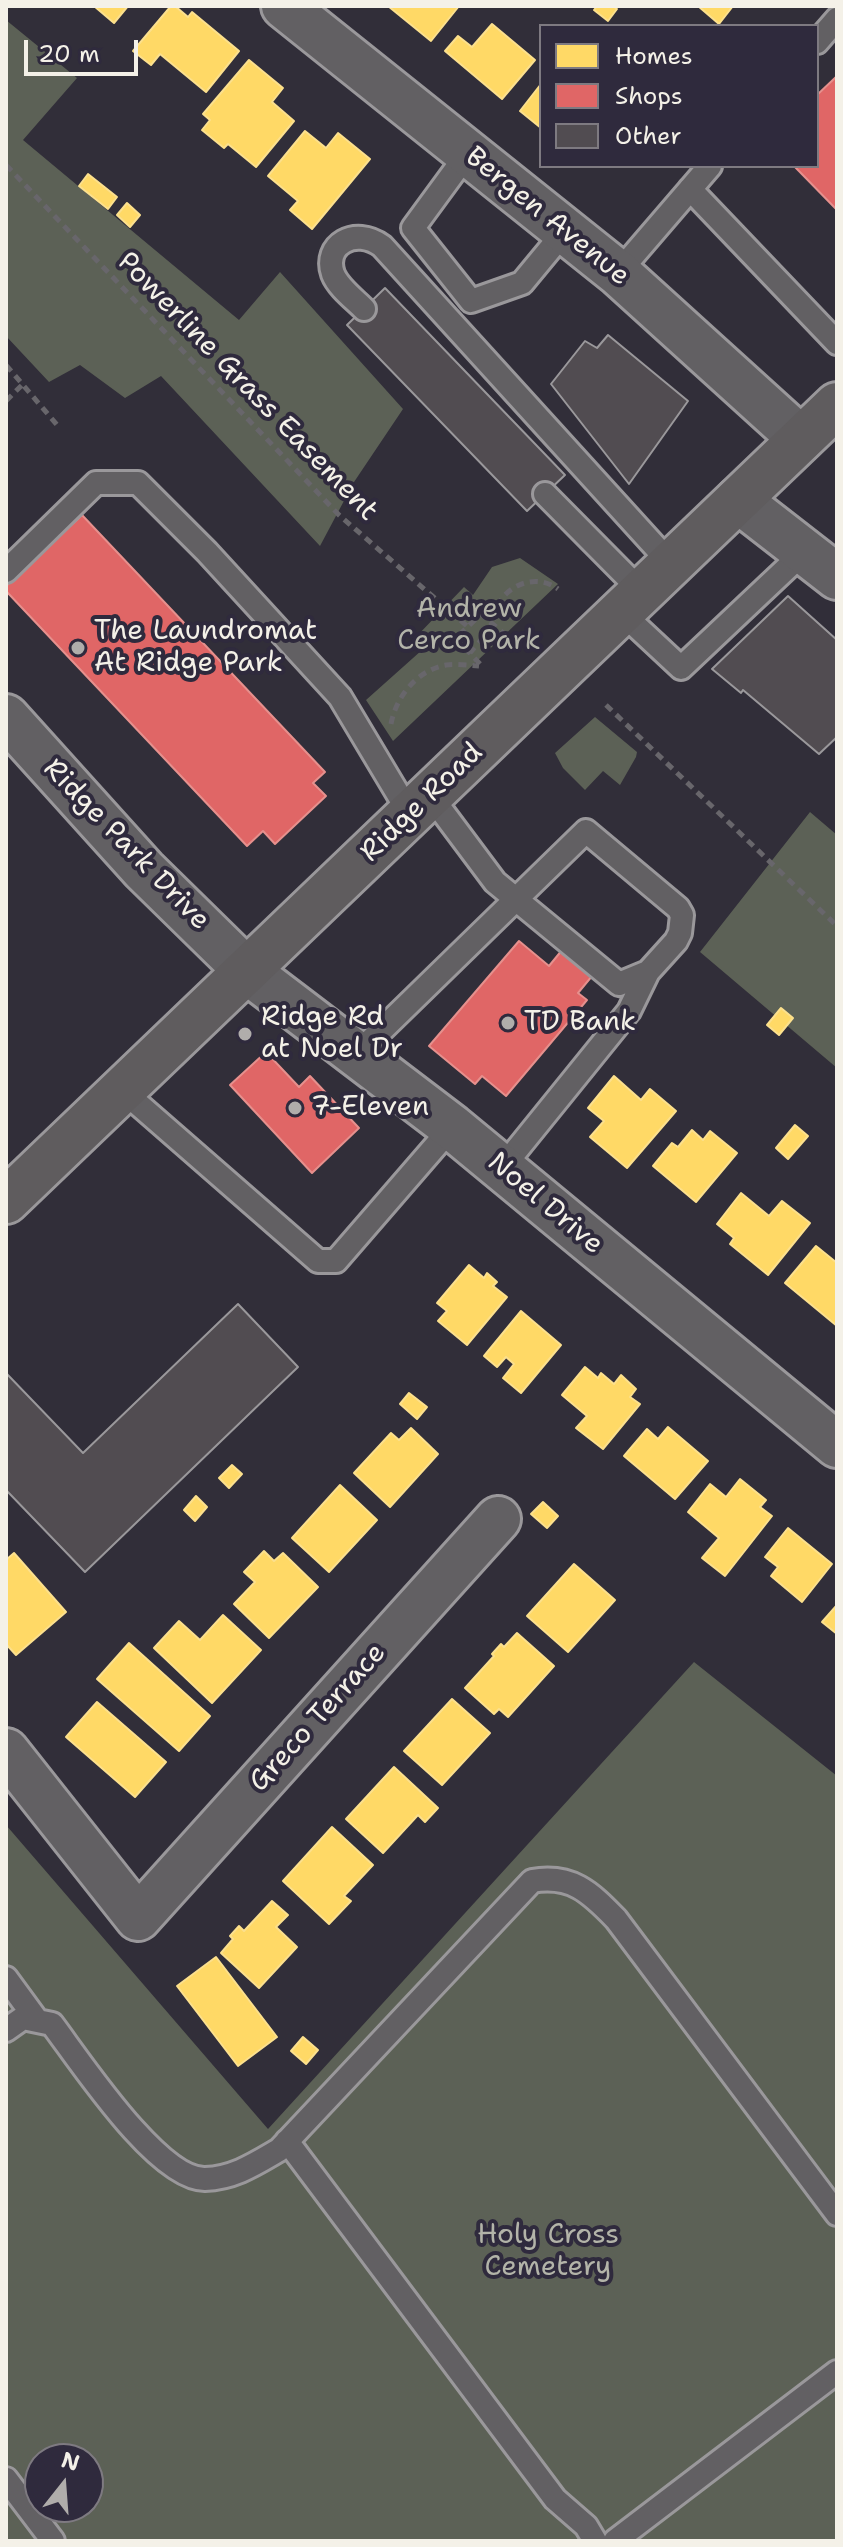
<!DOCTYPE html>
<style>
body{margin:0}
#map{position:relative;width:843px;height:2547px;overflow:hidden;background:#312e39;font-family:"Shantell Sans",sans-serif}
canvas{display:block}
.frame{position:absolute;inset:0;border:8px solid #f4f1e8;pointer-events:none}
.legend{position:absolute;left:539px;top:24px;width:280px;height:144px;box-sizing:border-box;background:#2f2a3d;border:2px solid #7e7a81;margin:0;padding:10px 14px;list-style:none;font-size:24px;color:#f4f1e8}
.legend li{display:flex;align-items:center;gap:16px;height:40px}
.legend b{width:40px;border:2px solid #7e7a81}
.north{position:absolute;left:24px;top:2443px;width:80px;height:80px;box-sizing:border-box;background:#2f2a3d;border:2px solid #7e7a81;border-radius:50%;rotate:17deg;font-size:22px;font-weight:700;line-height:32px;text-align:center;color:#f4f1e8}
.north::after{content:'';display:block;margin:auto;width:28px;height:36px;background:#b0adab;clip-path:polygon(50% 0,100% 100%,50% 72%,0 100%)}
.scale{position:absolute;left:24px;top:40px;width:114px;height:36px;box-sizing:border-box;border:4px solid #f4f1e8;border-top:0;padding-left:10px;font-size:24px;line-height:28px;white-space:nowrap;color:#f4f1e8;-webkit-text-stroke:6px #2f2a3d;paint-order:stroke}
</style>
<div id="map">
<canvas width="843" height="2547"></canvas>
<div class="frame"></div>
<ul class="legend">
<li><b style="height:22px;background:#ffd966"></b>Homes</li>
<li><b style="height:22px;background:#e06666"></b>Shops</li>
<li><b style="height:22px;background:#514c51"></b>Other</li>
</ul>
<div class="north">N</div>
<div class="scale">20 m</div>
</div>
<script>
const ctx = document.querySelector('canvas').getContext('2d');
ctx.lineJoin = 'round';
function paint(path, color) {
  ctx.fillStyle = color;
  ctx.fill(path, 'evenodd');
}
function strokePath(path, color, width, dash) {
  ctx.strokeStyle = color;
  ctx.lineWidth = width;
  ctx.lineCap = dash ? 'butt' : 'round';
  ctx.setLineDash(dash || []);
  ctx.stroke(path);
}
function write(font, color, halo, rows, align = 'center') {
  ctx.font = font + ' "Shantell Sans",sans-serif';
  ctx.lineWidth = 8;
  ctx.setLineDash([]);
  ctx.textBaseline = 'middle';
  ctx.strokeStyle = halo;
  ctx.fillStyle = color;
  for (const [text, x, y, turn = 0] of rows) {
    ctx.save();
    ctx.translate(x, y);
    ctx.rotate((+turn || 0) * Math.PI / 180);
    ctx.textAlign = isNaN(turn) ? turn : align;
    if (halo) ctx.strokeText(text, 0, 0);
    ctx.fillText(text, 0, 0);
    ctx.restore();
  }
}
paint(new Path2D(`
 M6 20 77 78 23 140 239 320 280 272 403 409 354 482 320 546 161 376 125 398 80 365 49 382 6 336Z
 M520 558 558 584 393 741 366 700 422 650 415 638 464 587 473 595 492 567Z
 M595 717 637 752 636 757 620 785 603 771 585 790 563 768 555 753Z
 M810 812 837 835V1068L700 952Z
 M694 1662 837 1776V2541H6V1825L268 2129ZM40 2459H88V2507H40Z`), '#5c6156');
const homes = new Path2D(`
 M94 6H128L114 23Z
 M171 6H175L188 17 192 12 239 51 206 92 160 54 151 65 133 51Z
 M388 6H459L431 41Z
 M597 6H613L617 9 608 21 594 10Z
 M698 6H733L719 24Z
 M492 24 535 60 502 99 445 51 458 36 472 47Z
 M249 60 283 88 272 102 294 121 256 167 228 144 224 148 202 130 210 120 203 114Z
 M541 84V128L520 111Z
 M305 131 326 148 338 133 370 159 312 229 290 210 298 201 268 176Z
 M88 174 117 197 108 209 79 186Z
 M127 203 140 215 130 227 117 215Z
 M781 1008 793 1018 779 1035 767 1025Z
 M614 1076 641 1100 650 1089 676 1111 627 1168 590 1137 604 1121 588 1108Z
 M795 1125 808 1136 788 1159 776 1148Z
 M692 1130 703 1140 710 1131 737 1153 696 1202 653 1166 672 1143 678 1147Z
 M741 1193 769 1216 782 1201 810 1223 768 1275 730 1244 734 1238 717 1224Z
 M816 1246 837 1263V1326L785 1283Z
 M469 1265 484 1278 487 1273 497 1282 493 1286 507 1297 467 1345 438 1321 447 1311 437 1303Z
 M521 1311 561 1345 521 1393 503 1378 514 1364 506 1357 497 1367 484 1356Z
 M585 1367 598 1378 601 1373 614 1384 621 1375 636 1389 630 1397 640 1404 603 1449 576 1428 587 1416 562 1395Z
 M409 1393 427 1407 417 1419 400 1404Z
 M668 1427 708 1461 675 1499 624 1456 647 1429 658 1439Z
 M411 1428 438 1454 390 1507 354 1473 391 1433 399 1440Z
 M232 1465 242 1474 229 1488 219 1478Z
 M740 1479 766 1500 760 1507 772 1516 725 1576 702 1558 719 1538 688 1512 710 1484 726 1497Z
 M340 1485 377 1520 329 1572 292 1538Z
 M196 1496 207 1507 195 1521 184 1510Z
 M543 1502 558 1516 547 1528 531 1514Z
 M788 1528 832 1564 802 1602 771 1576 778 1567 765 1557Z
 M264 1551 274 1561 283 1553 318 1587 269 1638 234 1604 255 1582 244 1572Z
 M14 1553 66 1612 16 1655 6 1644V1560Z
 M574 1564 615 1600 568 1652 527 1616Z
 M837 1605V1634L822 1622Z
 M223 1615 261 1650 212 1703 154 1648 179 1621 200 1640Z
 M517 1633 554 1666 508 1717 499 1709 494 1714 465 1688 494 1656 492 1654 501 1644 504 1647Z
 M129 1643 210 1716 179 1751 97 1679Z
 M452 1699 490 1733 442 1785 404 1751Z
 M97 1702 166 1762 135 1797 66 1737Z
 M394 1767 438 1808 425 1822 418 1815 383 1853 346 1819Z
 M332 1827 373 1865 344 1896 351 1901 329 1924 283 1881Z
 M272 1901 288 1915 276 1927 297 1947 259 1988 221 1953 233 1939 230 1936 239 1926 244 1931Z
 M216 1957 277 2037 238 2066 177 1986Z
 M303 2037 318 2050 306 2064 291 2051Z`);
paint(homes, '#ffd966');
strokePath(homes, '#fce08d', 2);
const shops = new Path2D(`
 M837 76V210L794 166H817V95Z
 M82 515 325 772 313 783 326 796 275 844 263 831 247 846 6 591V586Z
 M519 941 549 966 567 944 597 970 578 993 587 1000 506 1096 482 1076 475 1084 429 1046Z
 M266 1052 299 1087 310 1076 359 1128 312 1173 230 1085Z`);
paint(shops, '#e06666');
strokePath(shops, '#e6908d', 2);
const building = new Path2D(`
 M385 288 565 475 527 511 347 325Z
 M608 335 688 401 629 484 551 384 585 341 597 348Z
 M788 596 837 640V737L819 754 743 690 741 693 712 669Z
 M238 1304 298 1367 85 1572 6 1490V1373L83 1453Z`);
paint(building, '#514c51');
strokePath(building, '#9a989b', 2);
const service = new Path2D(`
 M817 42 837 19
 M468 153 413 228 471 301 522 283 565 231
 M690 189 837 343
 M618 273 710 166
 M364 309C354 299 338 287 333 274 323 245 355 226 382 246L671 564
 M545 494 642 592
 M6 571 96 483H138L207 552 340 697 410 814
 M621 612 681 668 804 552
 M430 795 495 882 619 984 648 972
 M356 1055 586 831 678 908 682 915 680 933 676 941 648 972 629 1011 502 1168
 M122 1090 318 1261H336L452 1127
 M6 1978 36 2019
 M6 2030 23 2018 52 2024C80 2061 158 2180 205 2179 234 2178 255 2164 279 2150L532 1881C571 1874 590 1892 616 1919L837 2214
 M287 2141 555 2499 586 2526 595 2541
 M6 2479 53 2541
 M615 2541 837 2372`);
const minor = new Path2D(`
 M284 6 618 273 801 439
 M738 500 837 577
 M6 717 144 870 247 971 452 1127 837 1445
 M6 1751 138 1918 498 1519`);
const primary = new Path2D(`
 M6 1201 837 405`);
strokePath(service, '#9a989b', 28);
strokePath(minor, '#9a989b', 50);
strokePath(primary, '#9a989b', 50);
strokePath(new Path2D(`
 M6 165 339 515 468 627
 M6 365 58 426
 M6 401 23 384
 M470 653 454 640 481 614 508 637
 M480 664 470 653C477 644 489 633 493 622 496 613 498 601 506 594 520 580 542 577 558 589
 M606 705 837 926
 M391 724C396 697 417 670 446 665 456 664 468 665 479 666`), '#68666b', 5, [8, 6]);
strokePath(service, '#626063', 22);
strokePath(minor, '#626063', 44);
strokePath(primary, '#5f5c5e', 44);
for (const [x, y, r, color] of [
 [78,648,8,"#b0adab"],
 [508,1023,8,"#b0adab"],
 [245,1034,8,"#b0adab"],
 [295,1108,8,"#b0adab"]
]) {
  const dot = new Path2D();
  dot.arc(x, y, r, 0, 2 * Math.PI);
  ctx.fillStyle = color;
  ctx.fill(dot);
  strokePath(dot, '#2f2a3d', 3);
}
write('28px', '#f4f1e8', '#2f2a3d', [
 ["Bergen Avenue",547,217,39],
 ["Powerline Grass Easement",247,387,46],
 ["Ridge Road",422,803,-44],
 ["Ridge Park Drive",126,845,46],
 ["Noel Drive",545,1204,40],
 ["Greco Terrace",318,1718,-48]
]);
write('28px', '#b3b4a9', '#2f2a3d', [
 ["Andrew",469,610],
 ["Cerco Park",469,642],
 ["Holy Cross",548,2236],
 ["Cemetery",548,2268]
]);
write('28px', '#f4f1e8', '#2f2a3d', [
 ["The Laundromat",94,632],
 ["At Ridge Park",94,664],
 ["Ridge Rd",261,1018],
 ["at Noel Dr",261,1050],
 ["TD Bank",524,1023],
 ["7-Eleven",311,1108]
], 'left');
</script>
